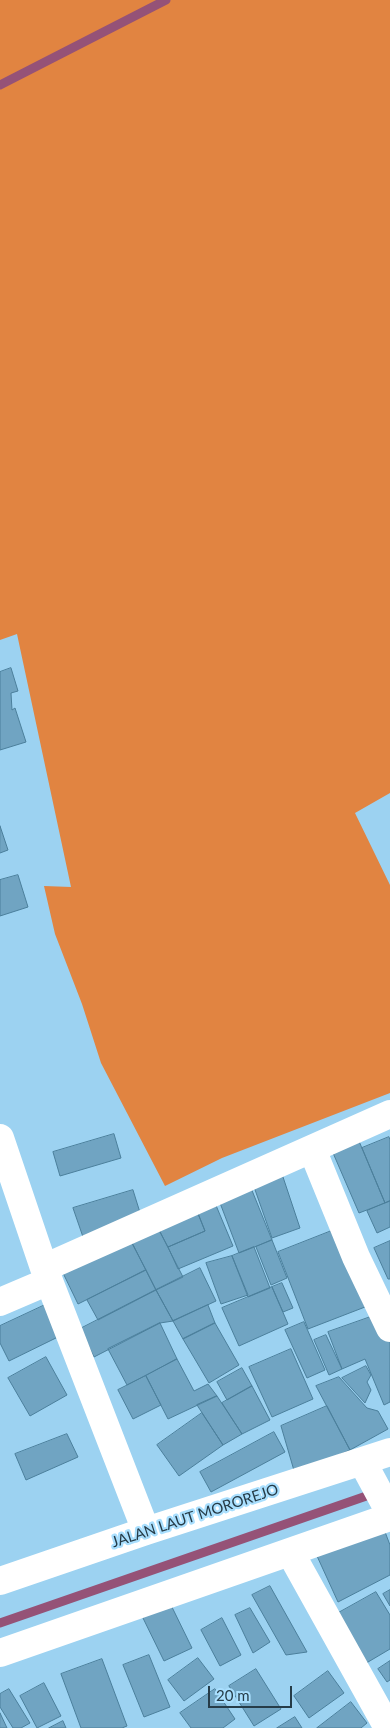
<!DOCTYPE html>
<style>
body{margin:0}
#map{position:relative;width:390px;height:1728px;overflow:hidden;background:#9cd2f1;font-family:Lato,sans-serif}
canvas{display:block}
.scale{position:absolute;left:208px;top:1686px;width:84px;height:22px;box-sizing:border-box;border:2px solid #263c48;border-top:0;padding-left:6px;font-size:15px;line-height:18px;white-space:nowrap;color:#263c48;-webkit-text-stroke:4px #a9dffe;paint-order:stroke}
</style>
<div id="map">
<canvas width="390" height="1728"></canvas>
<div class="scale">20 m</div>
</div>
<script>
const ctx = document.querySelector('canvas').getContext('2d');
ctx.lineJoin = 'round';
function paint(path, color) {
  ctx.fillStyle = color;
  ctx.fill(path, 'evenodd');
}
function strokePath(path, color, width, dash) {
  ctx.strokeStyle = color;
  ctx.lineWidth = width;
  ctx.lineCap = dash ? 'butt' : 'round';
  ctx.setLineDash(dash || []);
  ctx.stroke(path);
}
function write(font, color, halo, rows, align = 'center') {
  ctx.font = font + ' Lato,sans-serif';
  ctx.lineWidth = 4.5;
  ctx.setLineDash([]);
  ctx.textBaseline = 'middle';
  ctx.strokeStyle = halo;
  ctx.fillStyle = color;
  for (const [text, x, y, turn = 0] of rows) {
    ctx.save();
    ctx.translate(x, y);
    ctx.rotate((+turn || 0) * Math.PI / 180);
    ctx.textAlign = isNaN(turn) ? turn : align;
    if (halo) ctx.strokeText(text, 0, 0);
    ctx.fillText(text, 0, 0);
    ctx.restore();
  }
}
paint(new Path2D(`
 M0 0H390V793L355 813 390 885V1093L222 1158 165 1186 101 1063 82 1004 55 934 44 886 71 887 17 634 0 640Z`), '#e18441');
strokePath(new Path2D(`
 M0 85 166 0
 M0 1623 375 1493`), '#955277', 9);
const building = new Path2D(`
 M11 668 18 691 11 693 12 710 15 708 26 742 0 750V672Z
 M0 826 8 850 0 853Z
 M18 875 28 907 0 916V880Z
 M114 1134 121 1158 60 1176 53 1152Z
 M356 1134 385 1203 359 1213 330 1146Z
 M389 1137 390 1140V1201L385 1203 362 1148Z
 M282 1174 300 1228 272 1238 253 1184Z
 M249 1183 272 1240 239 1253 217 1195Z
 M133 1190 142 1219 83 1237 73 1208Z
 M390 1201V1227L377 1233 367 1211Z
 M215 1203 233 1246 178 1269 168 1247 205 1231 197 1211Z
 M197 1211 205 1231 168 1247 158 1228Z
 M158 1228 183 1277 156 1290 131 1241Z
 M334 1230 365 1307 308 1329 278 1252Z
 M272 1240 287 1278 271 1285 256 1247Z
 M131 1241 146 1270 78 1304 63 1273Z
 M390 1241V1279H388L374 1248Z
 M254 1247 270 1288 248 1297 232 1256Z
 M232 1256 248 1295 221 1304 206 1263Z
 M200 1268 216 1301 173 1321 156 1290Z
 M146 1270 156 1290 98 1320 87 1300Z
 M282 1283 293 1308 283 1312 272 1287Z
 M272 1287 288 1324 239 1346 222 1308Z
 M156 1290 173 1321 160 1323 94 1357 80 1329Z
 M45 1305 60 1336 9 1361 0 1343V1326Z
 M208 1305 215 1323 183 1339 173 1321Z
 M379 1314 390 1337V1402L384 1405 365 1359 342 1369 328 1332Z
 M304 1322 325 1370 307 1378 285 1330Z
 M160 1323 177 1359 127 1385 108 1349Z
 M215 1323 239 1365 209 1383 183 1339Z
 M326 1335 342 1369 329 1375 314 1340Z
 M291 1349 313 1399 272 1417 249 1367Z
 M46 1357 67 1395 30 1416 8 1378Z
 M177 1359 194 1391 208 1384 217 1396 168 1419 146 1376Z
 M366 1366 371 1375 367 1382 371 1390 365 1403 342 1378Z
 M242 1368 252 1386 227 1400 217 1382Z
 M146 1376 161 1405 133 1419 118 1390Z
 M339 1377 367 1408 378 1411 388 1429 350 1450 316 1386Z
 M252 1386 270 1420 242 1434 222 1403Z
 M217 1396 242 1434 223 1445 197 1405Z
 M327 1406 350 1450 295 1474 281 1426Z
 M202 1413 223 1445 179 1476 157 1445Z
 M274 1432 285 1452 211 1492 200 1472Z
 M67 1434 78 1457 26 1480 15 1454Z
 M382 1524 390 1545V1575L338 1602 317 1556Z
 M270 1586 307 1652 286 1655 252 1595Z
 M390 1590V1606L383 1594Z
 M376 1592 390 1615V1649L363 1665 333 1616Z
 M170 1603 192 1648 164 1661 142 1616Z
 M250 1608 270 1642 253 1653 235 1615Z
 M222 1618 241 1655 220 1666 201 1630Z
 M149 1655 170 1707 144 1717 123 1665Z
 M198 1658 214 1679 184 1701 168 1680Z
 M102 1659 127 1726 122 1728H81L61 1674Z
 M390 1661V1680L387 1682 378 1669Z
 M256 1669 281 1709 254 1726 229 1686Z
 M328 1671 344 1693 309 1718 294 1696Z
 M44 1683 61 1716 37 1728 20 1696Z
 M9 1689 30 1723 21 1728H13L0 1707V1694Z
 M215 1689 235 1719 223 1728H191L180 1713Z
 M351 1702 367 1723 361 1728H317Z
 M0 1713 7 1728H0Z
 M295 1717 302 1728H277Z
 M63 1721 66 1728H49Z`);
paint(building, '#70a4c2');
strokePath(building, '#4b7f9b', 1);
strokePath(new Path2D(`
 M0 1138 44 1268 146 1531
 M312 1149 356 1257 390 1328
 M44 1268 390 1114
 M0 1302 49 1281
 M362 1461 390 1513
 M290 1552 388 1728
 M0 1581 146 1531 390 1452
 M0 1653 390 1517`), '#fff', 28);
write('15px', '#263c48', '#a9dffe', [
 ["JALAN LAUT MOROREJO",195,1516,-18]
]);
</script>
